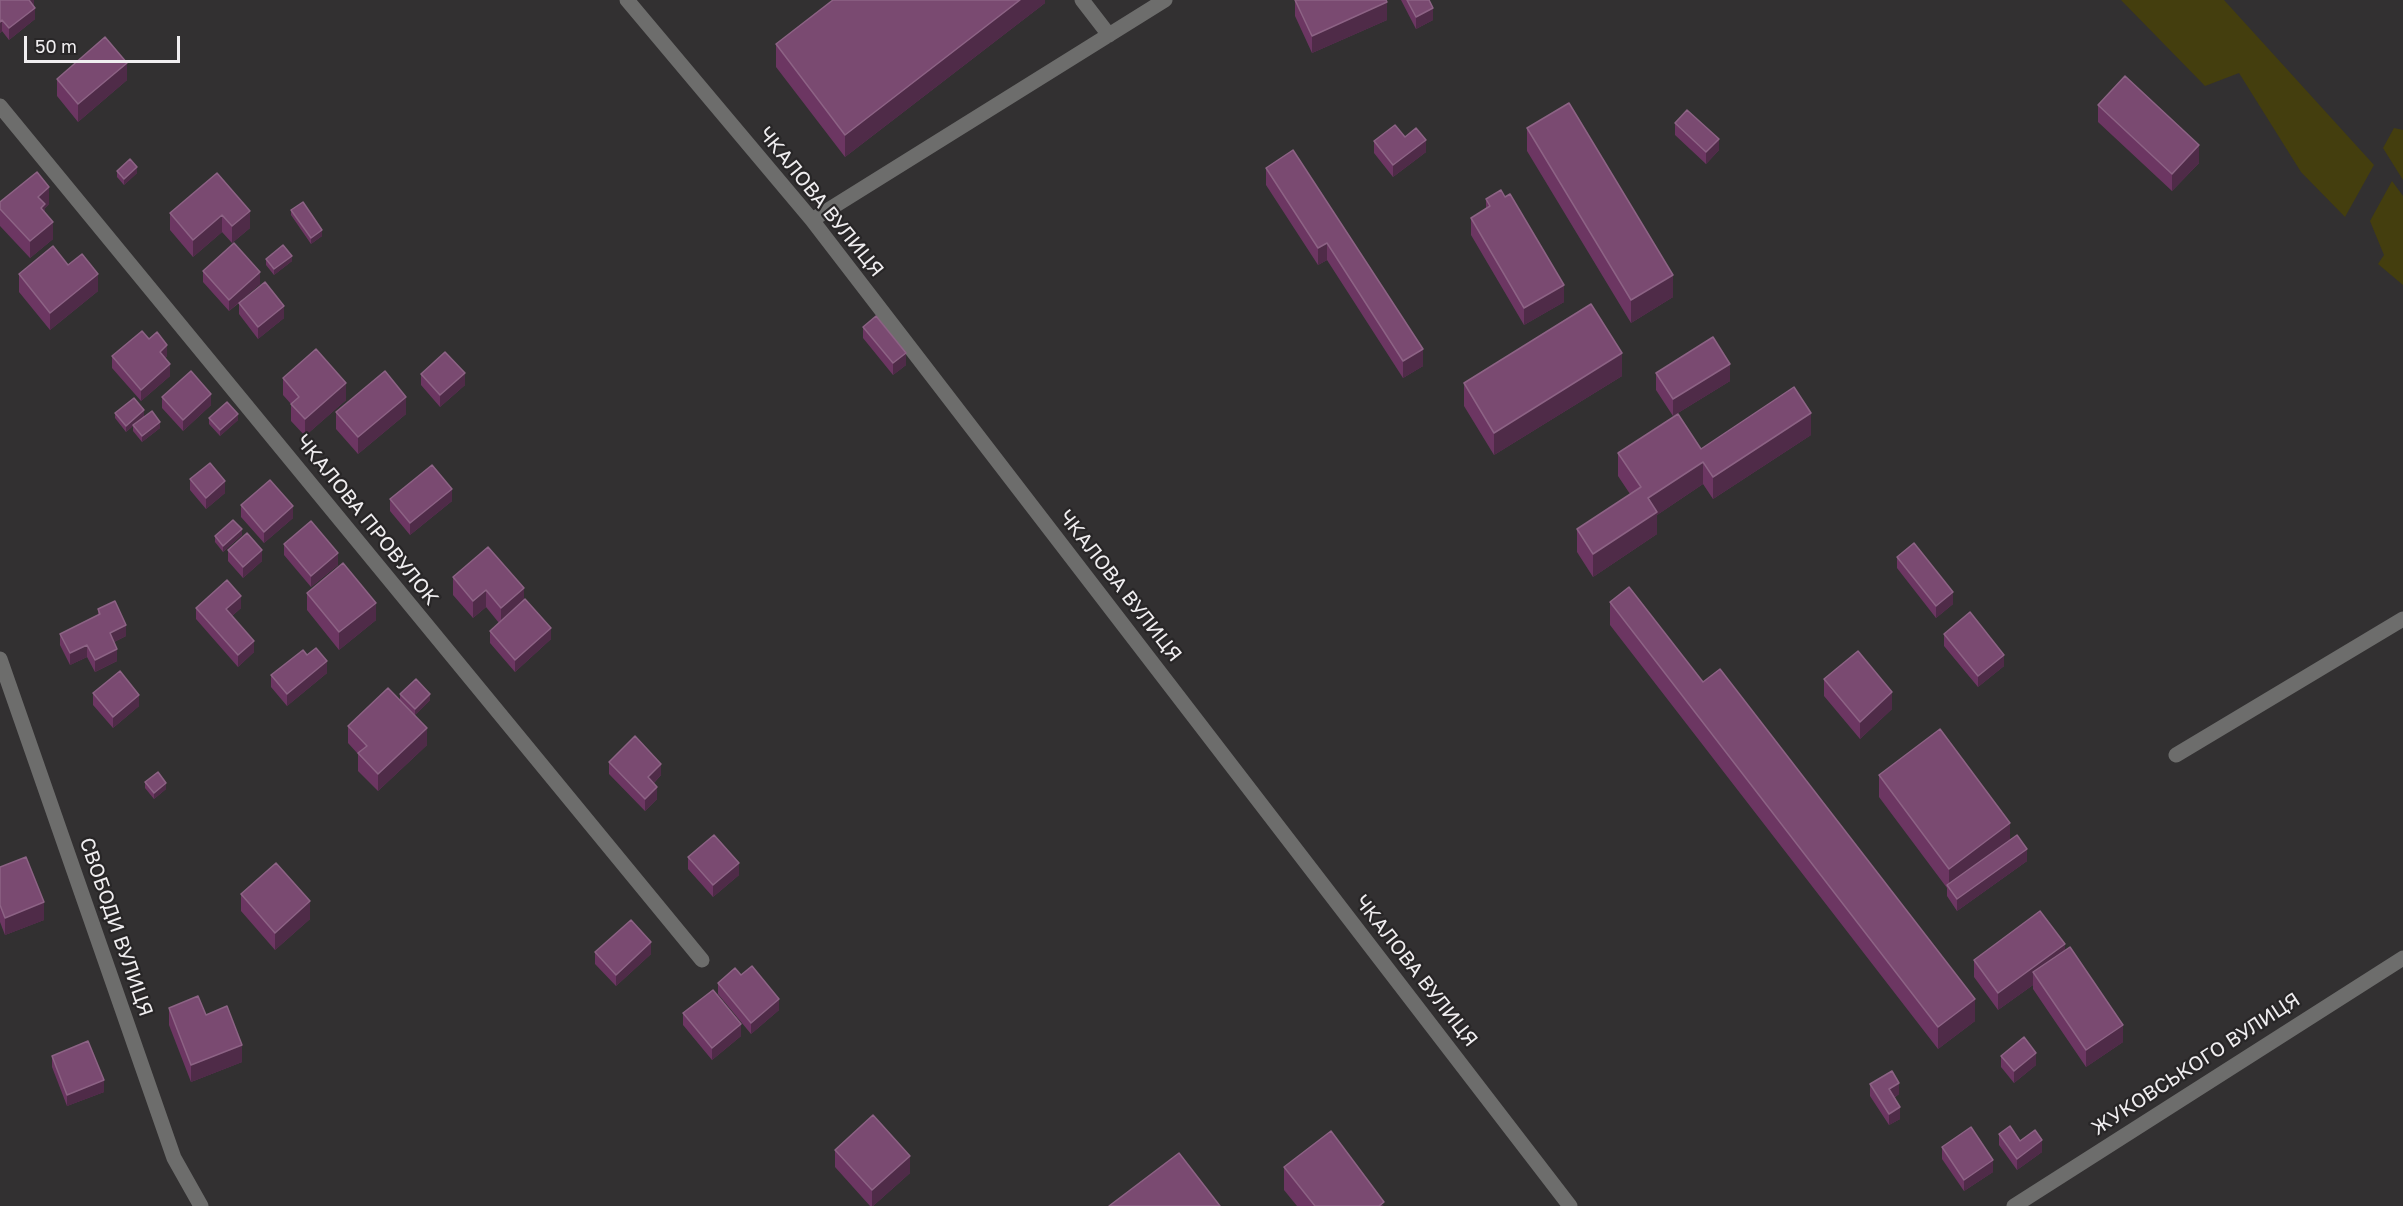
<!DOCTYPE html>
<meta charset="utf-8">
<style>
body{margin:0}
#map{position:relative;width:2403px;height:1206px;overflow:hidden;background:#323031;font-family:"Golos Text",sans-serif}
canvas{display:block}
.scale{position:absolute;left:24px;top:36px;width:156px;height:27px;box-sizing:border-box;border:3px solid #f0eef0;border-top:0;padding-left:8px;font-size:18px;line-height:21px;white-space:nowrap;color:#f0eef0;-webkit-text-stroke:4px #282627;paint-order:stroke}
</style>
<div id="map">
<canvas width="2403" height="1206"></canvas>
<div class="scale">50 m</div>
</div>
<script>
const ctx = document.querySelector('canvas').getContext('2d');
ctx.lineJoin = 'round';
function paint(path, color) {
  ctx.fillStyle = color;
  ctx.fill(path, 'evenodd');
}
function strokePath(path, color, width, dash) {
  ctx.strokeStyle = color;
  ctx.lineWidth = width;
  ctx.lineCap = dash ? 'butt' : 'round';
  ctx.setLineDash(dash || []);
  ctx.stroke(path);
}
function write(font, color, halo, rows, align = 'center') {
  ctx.font = font + ' "Golos Text",sans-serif';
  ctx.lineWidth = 4.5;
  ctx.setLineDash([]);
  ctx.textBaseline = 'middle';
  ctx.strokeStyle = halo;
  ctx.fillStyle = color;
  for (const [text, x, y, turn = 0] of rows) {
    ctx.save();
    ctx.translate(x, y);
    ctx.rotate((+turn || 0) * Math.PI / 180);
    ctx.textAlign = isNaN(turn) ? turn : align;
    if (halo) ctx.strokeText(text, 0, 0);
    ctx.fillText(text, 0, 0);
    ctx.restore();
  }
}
paint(new Path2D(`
 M2121 0H2224L2374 165 2345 217 2301 172 2239 73 2205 86Z
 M2394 128 2403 130V180L2383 148Z
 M2392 181 2403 196V285L2378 264 2384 255 2370 221Z`), '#443e0e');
strokePath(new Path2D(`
 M627 0 812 220 1570 1206
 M1082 0 1109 35
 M0 106 702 960
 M812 220 1165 0
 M0 659 174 1158 201 1206
 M2176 755 2403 619
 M2014 1206 2403 958`), '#6d6d6c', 15);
paint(new Path2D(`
 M0 0H34V5L33 6 35 19 9 40 2 31 0 33Z
 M1045 0V3L845 157 776 67V44Z
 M1295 0H1386L1387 20 1312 53 1295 16Z
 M1401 0H1429L1433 20 1416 29Z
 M57 79 127 80 78 122 57 96Z
 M2098 105 2199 163 2172 191 2098 122Z
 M1675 123 1719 150 1706 164 1675 135Z
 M1527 128 1673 297 1631 323 1527 151Z
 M1405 137 1426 152 1393 177 1374 153V141Z
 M1293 150 1423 366 1403 378 1327 260 1318 265 1266 185V168Z
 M117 171 137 173 124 185 117 177Z
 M217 173 250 228 232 243 222 232 193 257 170 230V213Z
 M1486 199 1564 302 1524 325 1471 235V218L1486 209Z
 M49 204 45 208V213L53 239 30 258 0 226V209Z
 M291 210 322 236 311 244 291 215Z
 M266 259 292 261 274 275 266 265Z
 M68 265 98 291 50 330 19 292V274Z
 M203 271 260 284 241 300 284 318 258 339 239 314V303L229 311 203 282Z
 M863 327 906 365 893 375 863 338Z
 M149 339 167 356 165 358 170 376 141 401 112 368V356Z
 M1656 373 1730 381 1673 416 1656 390Z
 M421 374 465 385 440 407 421 385Z
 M1622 376 1494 455 1464 406V383Z
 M283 378 346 400 305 436 291 421V404L283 395Z
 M162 397 211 405 183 431 162 408Z
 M336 412 406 414 358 454 336 429Z
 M115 413 144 416 160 428 142 442 133 431V426L126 432 115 418Z
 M209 418 238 420 220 436 209 424Z
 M1811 435 1713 499 1703 484 1657 515V534L1593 577 1577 552V529L1630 494 1618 476V453L1701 449Z
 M190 479 225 493 206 509 190 490Z
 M390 499 452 501 410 535 390 511Z
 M241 505 293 518 264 543 241 517Z
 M242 535 223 552 215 542V536Z
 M284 544 338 565 311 587 284 555Z
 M228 550 262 561 243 578 228 561Z
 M1897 557 1953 604 1936 618 1897 568Z
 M453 577 524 601 551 639 515 672 490 643V631L499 623 486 607 473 618 453 595Z
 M307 593 376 620 339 650 307 610Z
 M1610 602 1703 682 1975 1021 1938 1049 1610 625Z
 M196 608H241L232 616 254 652 238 667 196 619Z
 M98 609 126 636 114 642 117 661 95 672 87 657 70 665 60 645V634L98 615Z
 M1944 634 2004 666 1978 687 1944 646Z
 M307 655 327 673 287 706 271 687V675Z
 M1824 679 1892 709 1860 739 1824 696Z
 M93 693 139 706 113 728 93 705Z
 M400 694 430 700 415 715 400 700Z
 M348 726 427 745 378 791 358 771V754L348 743Z
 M609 762 661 775 654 783 657 799 645 811 609 774Z
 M1879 775 2010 839 2027 861 1957 911 1947 896V888L1879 797Z
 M145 782 166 789 154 799 145 788Z
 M688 857 739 875 713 897 688 869Z
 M0 867 44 920 5 935 0 922Z
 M241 894 310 919 275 950 241 911Z
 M2065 951 2123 1042 2086 1067 2033 989V985L1998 1010 1974 977V960Z
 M595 952 651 954 616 986 595 964Z
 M741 975 779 1010 751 1034 718 994V983Z
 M169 1008 206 1015 242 1062 191 1082 169 1025Z
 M683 1013 741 1036 712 1060 683 1025Z
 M52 1056 104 1092 67 1106 52 1067Z
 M2001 1056 2036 1065 2014 1083 2001 1067Z
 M1870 1084 1899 1094 1894 1098 1900 1119 1889 1125 1870 1096Z
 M1999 1134 2020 1141 2042 1152 2017 1170 1999 1145Z
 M1942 1147 1993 1172 1964 1191 1942 1159Z
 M835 1150 910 1173 873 1206H870L835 1167Z
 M1284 1167 1384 1206H1297L1284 1190Z`), '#6c3662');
paint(new Path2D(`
 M27 0H34V5L27 10Z
 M1020 0H1045V3L845 157V135Z
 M1387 2V20L1312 53V36Z
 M35 8V19L9 40V28Z
 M1433 8V20L1416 29V17Z
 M2 20V31L0 33V22Z
 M127 63V80L78 122V104Z
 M1719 139V150L1706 164V152Z
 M1426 140V152L1393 177V165Z
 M2199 145V163L2172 191V174Z
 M137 167V173L124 185V179Z
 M49 187V204L45 208V222L38 197Z
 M250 211V228L232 243V226Z
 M222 215V232L193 257V240Z
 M53 222V239L30 258V241Z
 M322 230V236L311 244V238Z
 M1327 243V260L1318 265V248Z
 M292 256V261L274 275V269Z
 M260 272V284L229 311V300Z
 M98 274V291L50 330V313Z
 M1673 275V297L1631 323V300Z
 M1564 285V302L1524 325V308Z
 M284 306V318L258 339V327Z
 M167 345V356L160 363V352Z
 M1423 349V366L1403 378V361Z
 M906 353V365L893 375V363Z
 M1622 353V376L1494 455V433Z
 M170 364V376L141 401V390Z
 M1730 364V381L1673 416V399Z
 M465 373V385L440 407V395Z
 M346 383V400L305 436V419Z
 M211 394V405L183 431V420Z
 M406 397V414L358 454V437Z
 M144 410V416L126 432V426Z
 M1811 413V435L1713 499V477Z
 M238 414V420L220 436V430Z
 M160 422V428L142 442V436Z
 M1703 462V484L1657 515V534L1593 577V554L1648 498Z
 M225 481V493L206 509V498Z
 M452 489V501L410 535V523Z
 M293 506V518L264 543V532Z
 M242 529V535L223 552V546Z
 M262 550V561L243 578V567Z
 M338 553V565L311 587V576Z
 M524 588V606L501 625V608Z
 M486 590V607L473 618V601Z
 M1953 592V604L1936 618V606Z
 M241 596V608L226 621V609Z
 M376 603V620L339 650V632Z
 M126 625V636L110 644V633Z
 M551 628V639L515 672V660Z
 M254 641V652L238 667V655Z
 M87 645V657L70 665V653Z
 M117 649V661L95 672V660Z
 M2004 655V666L1978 687V676Z
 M327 661V673L287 706V694Z
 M1892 692V709L1860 739V722Z
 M430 694V700L415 715V709Z
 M139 695V706L113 728V717Z
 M427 728V745L378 791V774Z
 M661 764V775L648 789V777Z
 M166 783V789L154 799V793Z
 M657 787V799L645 811V799Z
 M2010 823V845L1949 888V869Z
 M2027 849V861L1957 911V899Z
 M739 863V875L713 897V885Z
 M310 901V919L275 950V933Z
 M44 902V920L5 935V918Z
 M651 942V954L616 986V975Z
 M2065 944V961L2033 972V985L1998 1010V993Z
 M779 999V1010L751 1034V1023Z
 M1975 999V1021L1938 1049V1027Z
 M741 1024V1036L712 1060V1048Z
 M2123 1025V1042L2086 1067V1050Z
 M242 1045V1062L191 1082V1065Z
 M2036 1053V1065L2014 1083V1071Z
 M104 1080V1092L67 1106V1095Z
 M1899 1083V1094L1889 1101V1089Z
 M1900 1107V1119L1889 1125V1114Z
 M2042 1140V1152L2017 1170V1159Z
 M910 1156V1173L873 1206H872V1190Z
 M1993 1160V1172L1964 1191V1180Z`), '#4f2b48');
const building = new Path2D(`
 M0 0H29L35 8 9 28 2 20 0 22Z
 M833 0H1020L845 135 776 44Z
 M1295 0H1386L1387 2 1312 36Z
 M1407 0H1429L1433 8 1416 17Z
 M105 37 127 63 78 104 57 79Z
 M2125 76 2199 145 2172 174 2098 105Z
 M1569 103 1673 275 1631 300 1527 128Z
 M1687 110 1719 139 1706 152 1675 123Z
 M1395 125 1405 137 1416 128 1426 140 1393 165 1374 141Z
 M1293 150 1423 349 1403 361 1327 243 1318 248 1266 168Z
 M130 159 137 167 124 179 117 171Z
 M37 172 49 187 38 197 45 204 41 208 53 222 30 241 0 209V202Z
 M217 173 250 211 232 226 222 215 193 240 170 213Z
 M1501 190 1505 197 1510 194 1564 285 1524 308 1471 218 1490 206 1486 199Z
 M303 202 322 230 311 238 291 210Z
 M234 243 260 272 229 300 203 271Z
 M283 245 292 256 274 269 266 259Z
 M53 246 68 265 82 254 98 274 50 313 19 274Z
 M265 282 284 306 258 327 239 303Z
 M1591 304 1622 353 1494 433 1464 383Z
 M876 316 906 353 893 363 863 327Z
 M142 331 149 339 157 332 167 345 160 352 170 364 141 390 112 356Z
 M1713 337 1730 364 1673 399 1656 373Z
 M316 349 346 383 305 419 291 404 299 397 283 378Z
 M445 352 465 373 440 395 421 374Z
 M191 371 211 394 183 420 162 397Z
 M385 371 406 397 358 437 336 412Z
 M1794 387 1811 413 1713 477 1703 462 1648 498 1657 512 1593 554 1577 529 1641 487 1618 453 1678 414 1701 449Z
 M134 398 144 410 126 426 115 413Z
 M227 402 238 414 220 430 209 418Z
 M152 411 160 422 142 436 133 425Z
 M210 463 225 481 206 498 190 479Z
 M432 465 452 489 410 523 390 499Z
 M270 480 293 506 264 532 241 505Z
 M233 520 242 529 223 546 215 536Z
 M311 521 338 553 311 576 284 544Z
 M247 533 262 550 243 567 228 550Z
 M1914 543 1953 592 1936 606 1897 557Z
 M488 547 524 588 501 608 486 590 473 601 453 577Z
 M343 563 376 603 339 632 307 593Z
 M227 580 241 596 226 609 254 641 238 655 196 608Z
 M1629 587 1703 682 1720 669 1975 999 1938 1027 1610 602Z
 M525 599 551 628 515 660 490 631Z
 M115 601 126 625 110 633 117 649 95 660 87 645 70 653 60 634 100 614 98 609Z
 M1970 612 2004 655 1978 676 1944 634Z
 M316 648 327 661 287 694 271 675 303 650 307 655Z
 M1858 651 1892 692 1860 722 1824 679Z
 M120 671 139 695 113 717 93 693Z
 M416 679 430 694 415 709 400 694Z
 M388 688 427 728 378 774 358 753 367 746 348 726Z
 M1940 729 2010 823 1949 869 1879 775Z
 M635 736 661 764 648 777 657 787 645 799 609 762Z
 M158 772 166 783 154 793 145 782Z
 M714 835 739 863 713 885 688 857Z
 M2017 835 2027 849 1957 899 1947 885Z
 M26 857 44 902 5 918 0 905V867Z
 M276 863 310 901 275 933 241 894Z
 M2040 911 2065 944 1998 993 1974 960Z
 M631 920 651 942 616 975 595 952Z
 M2070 947 2123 1025 2086 1050 2033 972Z
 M752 966 779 999 751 1023 718 983 735 968 741 975Z
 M713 990 741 1024 712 1048 683 1013Z
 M198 996 206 1015 227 1006 242 1045 191 1065 169 1008Z
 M2024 1037 2036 1053 2014 1071 2001 1056Z
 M88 1041 104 1080 67 1095 52 1056Z
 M1892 1071 1899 1083 1889 1089 1900 1107 1889 1114 1870 1084Z
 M873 1115 910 1156 872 1190 835 1150Z
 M2010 1126 2020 1141 2035 1130 2042 1140 2017 1159 1999 1134Z
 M1971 1127 1993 1160 1964 1180 1942 1147Z
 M1331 1131 1384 1202 1379 1206H1315L1284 1167Z
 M1179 1153 1220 1206H1109Z`);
paint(building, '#7a4a71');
strokePath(building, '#8d6385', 1.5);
write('20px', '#f0eef0', '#282627', [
 ["ЧКАЛОВА ВУЛИЦЯ",821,202,51],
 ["ЧКАЛОВА ПРОВУЛОК",367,520,51],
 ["ЧКАЛОВА ВУЛИЦЯ",1120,586,52],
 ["СВОБОДИ ВУЛИЦЯ",116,927,71],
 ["ЧКАЛОВА ВУЛИЦЯ",1416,971,52],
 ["ЖУКОВСЬКОГО ВУЛИЦЯ",2196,1064,-33]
]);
</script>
